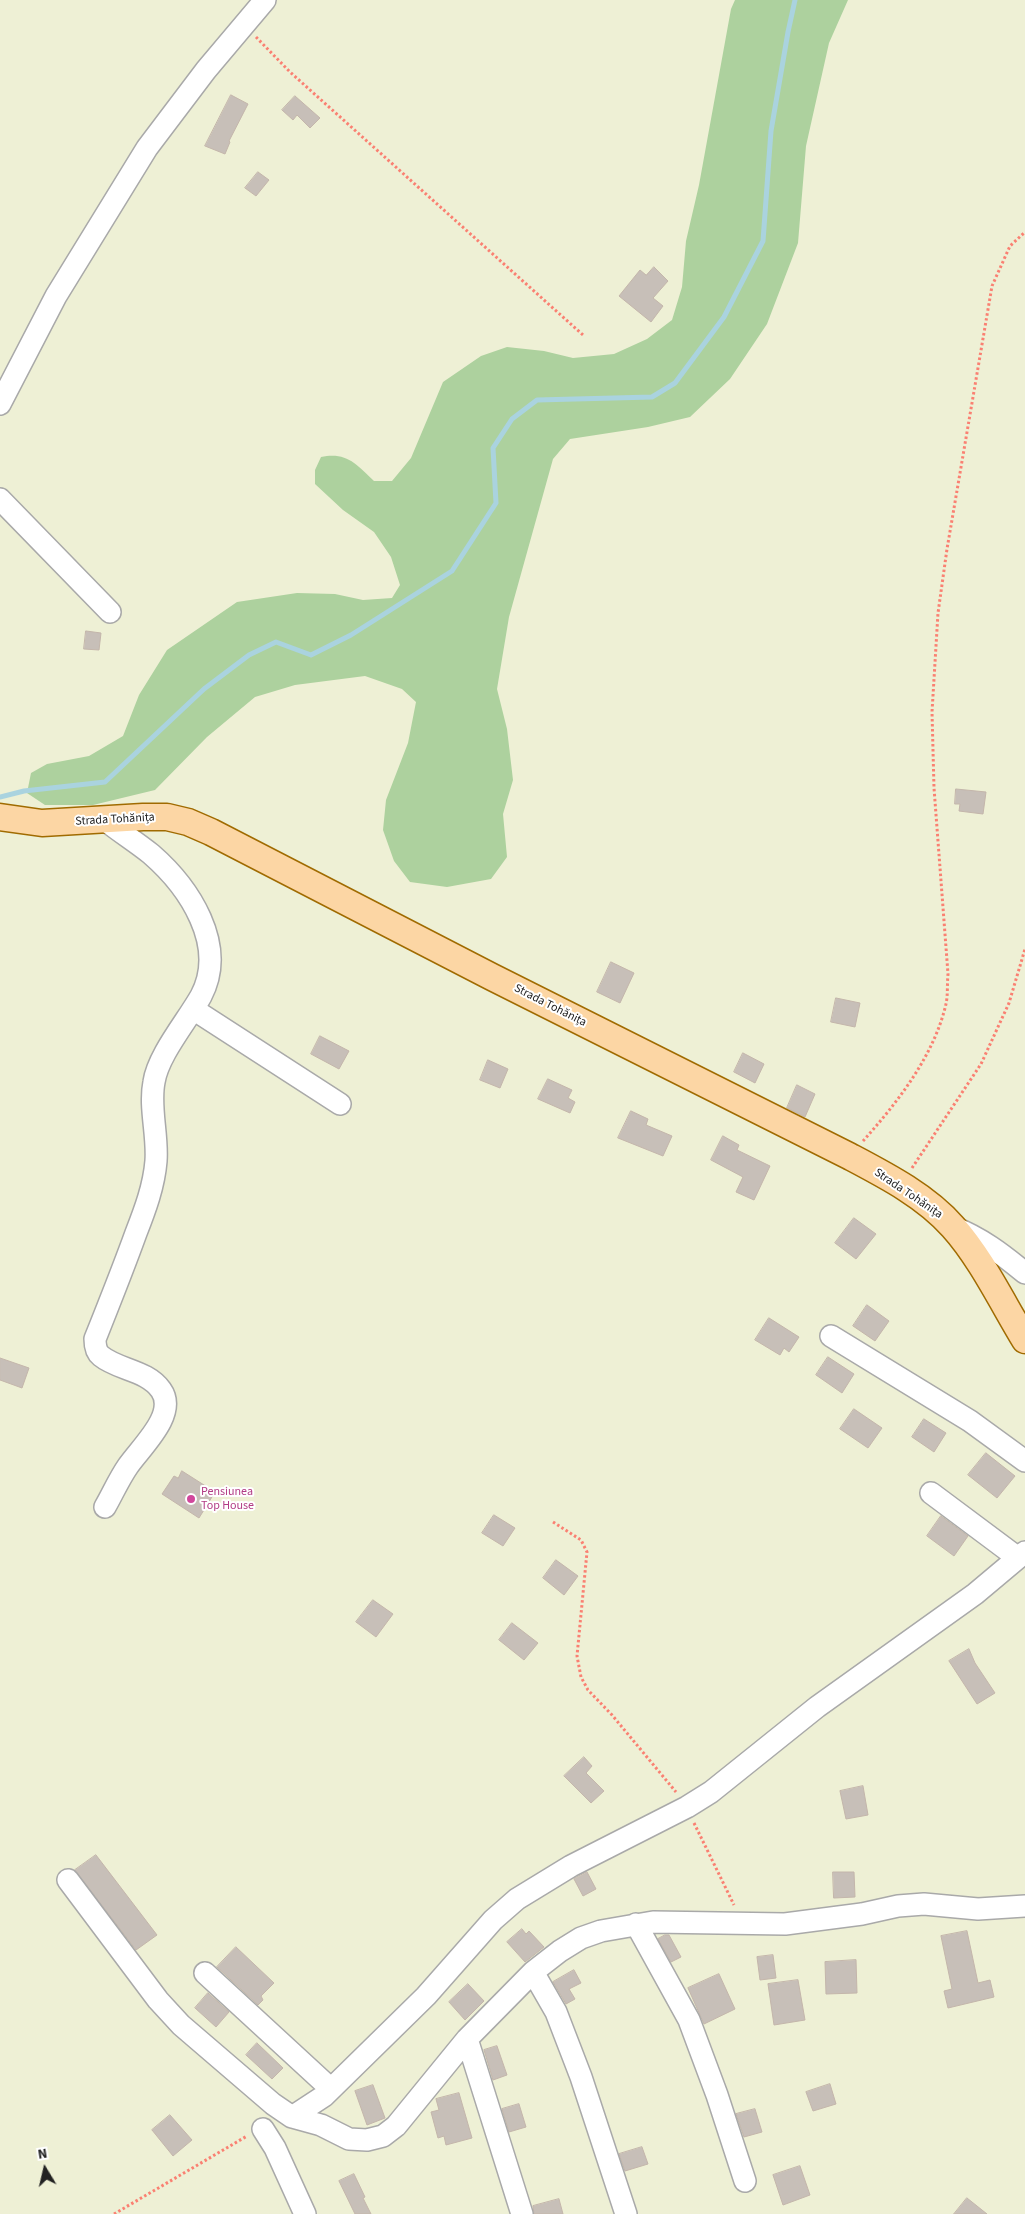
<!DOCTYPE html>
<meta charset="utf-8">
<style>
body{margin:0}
#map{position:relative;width:1025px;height:2214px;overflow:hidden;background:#f2efe9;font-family:"Source Sans 3",sans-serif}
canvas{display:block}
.north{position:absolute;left:20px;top:2144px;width:50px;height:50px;-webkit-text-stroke:4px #fff;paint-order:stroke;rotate:351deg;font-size:14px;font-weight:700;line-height:20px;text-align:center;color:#222}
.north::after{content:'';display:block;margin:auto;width:18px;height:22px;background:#222;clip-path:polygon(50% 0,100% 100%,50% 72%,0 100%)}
</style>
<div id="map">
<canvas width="1025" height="2214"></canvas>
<div class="north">N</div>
</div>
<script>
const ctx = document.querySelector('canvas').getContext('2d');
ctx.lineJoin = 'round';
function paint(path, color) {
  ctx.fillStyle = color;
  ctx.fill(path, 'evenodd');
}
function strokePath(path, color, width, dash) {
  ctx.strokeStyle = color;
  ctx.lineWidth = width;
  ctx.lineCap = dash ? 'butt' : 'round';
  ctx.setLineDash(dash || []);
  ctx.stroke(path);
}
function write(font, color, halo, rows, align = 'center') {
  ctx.font = font + ' "Source Sans 3",sans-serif';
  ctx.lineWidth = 4;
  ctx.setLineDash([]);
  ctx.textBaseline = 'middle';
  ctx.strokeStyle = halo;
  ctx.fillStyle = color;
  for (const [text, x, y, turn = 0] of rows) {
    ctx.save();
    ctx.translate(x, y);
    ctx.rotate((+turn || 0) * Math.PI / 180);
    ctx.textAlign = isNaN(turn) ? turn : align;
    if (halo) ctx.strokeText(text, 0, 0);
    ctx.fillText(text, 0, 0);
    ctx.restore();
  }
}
paint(new Path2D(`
 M0 0H1025V2214H0Z`), '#eef0d5');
paint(new Path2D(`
 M735 0H848L829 43 806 146 798 243 767 324 730 379 690 417 648 427 570 439 553 459 509 617 497 689 507 729 513 780 503 814 507 857 491 879 447 887 410 882 394 861 383 830 386 800 408 743 416 702 402 689 365 676 295 685 255 697 207 737 155 790 93 805H45L27 793 31 773 47 764 89 756 123 736 139 695 167 650 237 602 297 593 335 594 363 600 392 598 400 585 391 557 374 532 343 510 315 484V470L321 457C347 452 356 464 374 481H392L411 458 443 382 481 356 507 347 544 351 573 358 614 354 647 339 672 320 682 287 686 241 699 185 731 9Z`), '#add19e');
strokePath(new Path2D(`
 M0 797 24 791 105 782 204 689 249 655 276 642 311 655 351 635 452 571 496 503 493 448 512 419 537 400 652 397 675 383 724 317 763 241 771 131 788 32 795 0`), '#aad3df', 5);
const building = new Path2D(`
 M231 95 248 104 229 141 230 142 225 154 205 146Z
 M295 96 320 118 310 128 297 115 293 120 282 110Z
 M258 172 269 180 256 196 245 188Z
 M654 267 668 281 653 298 663 306 651 322 619 296 640 270 646 275Z
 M86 631 101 633 99 650 84 649Z
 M956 789 986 792 983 814 959 811 960 804H955Z
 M611 962 634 973 620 1003 597 992Z
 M836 998 860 1003 855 1027 831 1022Z
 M320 1036 349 1051 339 1069 311 1054Z
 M743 1053 764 1064 755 1083 734 1072Z
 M488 1060 508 1069 500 1088 480 1080Z
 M548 1079 572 1090 568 1098 575 1102 570 1113 538 1099Z
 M797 1085 815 1094 805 1117 787 1108Z
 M631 1111 648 1119 646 1125 672 1136 663 1156 618 1138Z
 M723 1136 739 1145 737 1150 770 1166 754 1200 736 1192 743 1177 711 1160Z
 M854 1218 876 1234 856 1259 835 1243Z
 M867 1305 889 1321 875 1341 853 1326Z
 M769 1318 799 1337 789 1352 784 1348 780 1355 755 1340Z
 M828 1357 854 1374 842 1393 816 1375Z
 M0 1358 29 1368 22 1388 0 1380Z
 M854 1409 882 1428 868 1448 840 1429Z
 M924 1419 946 1433 934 1452 912 1437Z
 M986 1453 1015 1476 997 1498 968 1475Z
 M182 1471 215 1492 199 1518 162 1494 174 1476 178 1478Z
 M494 1515 515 1528 503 1546 482 1533Z
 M941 1516 968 1536 954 1556 927 1536Z
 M556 1560 578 1576 564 1595 543 1578Z
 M373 1600 393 1614 376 1637 356 1622Z
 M512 1623 538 1643 524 1660 499 1640Z
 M969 1649 975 1663 995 1693 977 1704 949 1661Z
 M584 1757 592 1766 586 1773 604 1791 591 1803 564 1776Z
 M863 1786 868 1815 846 1819 840 1791Z
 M96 1855 157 1935 136 1950 75 1870Z
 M587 1872 596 1889 583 1896 574 1879Z
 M833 1872H854L855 1897 834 1898Z
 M522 1929 526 1934 529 1931 544 1947 525 1962 507 1942Z
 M967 1931 978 1983 990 1980 994 1997 948 2008 944 1991 952 1989 941 1936Z
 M665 1935H669L681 1957 671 1962 658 1939Z
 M236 1947 274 1983 261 1996 263 2000 258 2005 217 1967Z
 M773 1955 776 1978 760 1980 757 1957Z
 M856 1960 857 1993 826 1994 825 1962Z
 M574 1970 581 1983 569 1989 575 1999 566 2004 553 1982Z
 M719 1974 735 2009 704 2024 688 1988Z
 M798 1980 805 2020 774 2025 768 1984Z
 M468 1984 484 2001 465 2020 449 2002Z
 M208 1993 229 2012 216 2027 195 2008Z
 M257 2043 283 2068 272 2079 246 2055Z
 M497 2046 507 2075 493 2080 484 2050Z
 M830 2084 836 2104 813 2111 806 2092Z
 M373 2085 385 2118 367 2125 355 2091Z
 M459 2093 472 2138 446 2145 444 2136 438 2138 431 2112 439 2110 436 2099Z
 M519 2104 526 2127 509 2132 502 2109Z
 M755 2109 762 2132 744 2137 736 2114Z
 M170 2115 192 2140 173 2156 152 2130Z
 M642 2147 648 2164 625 2171 619 2154Z
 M800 2166 810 2195 783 2205 773 2175Z
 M354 2174 365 2197 363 2198 371 2214H355L339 2181Z
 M967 2198 987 2214H954Z
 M559 2199 563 2214H534L533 2206Z`);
paint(building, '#c7bfb8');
strokePath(building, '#c4b6ab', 1);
const minor = new Path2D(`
 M0 404 56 296 147 148 206 70 265 0
 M0 499 110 612
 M105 820C120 832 136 842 151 854 189 887 228 945 201 996 187 1021 158 1055 154 1082 149 1107 158 1135 156 1161 154 1186 145 1210 136 1233 123 1269 109 1304 95 1339 95 1345 96 1352 101 1356 118 1370 147 1370 161 1390 178 1414 141 1447 128 1466 119 1479 113 1493 105 1507
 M193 1009 340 1104
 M953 1227C981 1238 1002 1254 1025 1273
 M831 1336 970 1421 1025 1461
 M931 1493 1018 1558
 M68 1880 158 2000 181 2025 273 2104 292 2117 321 2125 349 2139 367 2140 383 2136 396 2126 467 2039 533 1972 560 1951 581 1938 601 1931 653 1922 785 1924 862 1914 898 1906 924 1904 978 1909 1025 1906
 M636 1924 689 2020 717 2095 745 2181
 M533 1972 556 2012 581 2077 626 2214
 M205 1973 331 2089
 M467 2039 522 2214
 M292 2117 324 2096 426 1996 493 1920 517 1899 571 1866 687 1807 711 1792 817 1707 975 1594 1025 1552
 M263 2129 275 2148 305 2214`);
const major = new Path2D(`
 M0 817 42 823 143 817H167L188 822 211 832 492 977 849 1156C885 1175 926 1196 953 1227 981 1258 1003 1304 1025 1340`);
strokePath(minor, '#a9a9a9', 24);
strokePath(major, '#a06b00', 29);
strokePath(new Path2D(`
 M256 37 290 72 583 335
 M863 1141C897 1103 934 1056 946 1004 948 995 947 984 948 974L934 788 932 712 938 613 947 549 992 286 1010 246 1025 232
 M912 1168 981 1064 1009 1003 1025 949
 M553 1522 581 1540 587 1552 577 1656 581 1677 588 1690 612 1715 676 1792
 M694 1823 734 1905
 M114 2214 247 2136`), '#fa8072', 3, [2.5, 2.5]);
strokePath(minor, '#fff', 21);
strokePath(major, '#fcd6a4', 26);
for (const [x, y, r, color] of [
 [191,1499,5,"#d1479c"]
]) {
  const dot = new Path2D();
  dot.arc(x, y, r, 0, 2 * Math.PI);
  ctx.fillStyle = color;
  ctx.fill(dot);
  strokePath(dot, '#fff', 2);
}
write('12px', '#222', '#fff', [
 ["Strada Tohănița",115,820,-3],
 ["Strada Tohănița",550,1006,27],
 ["Strada Tohănița",908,1194,34]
]);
write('12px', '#b23c85', '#fff', [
 ["Pensiunea",201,1492],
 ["Top House",201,1506]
], 'left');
</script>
